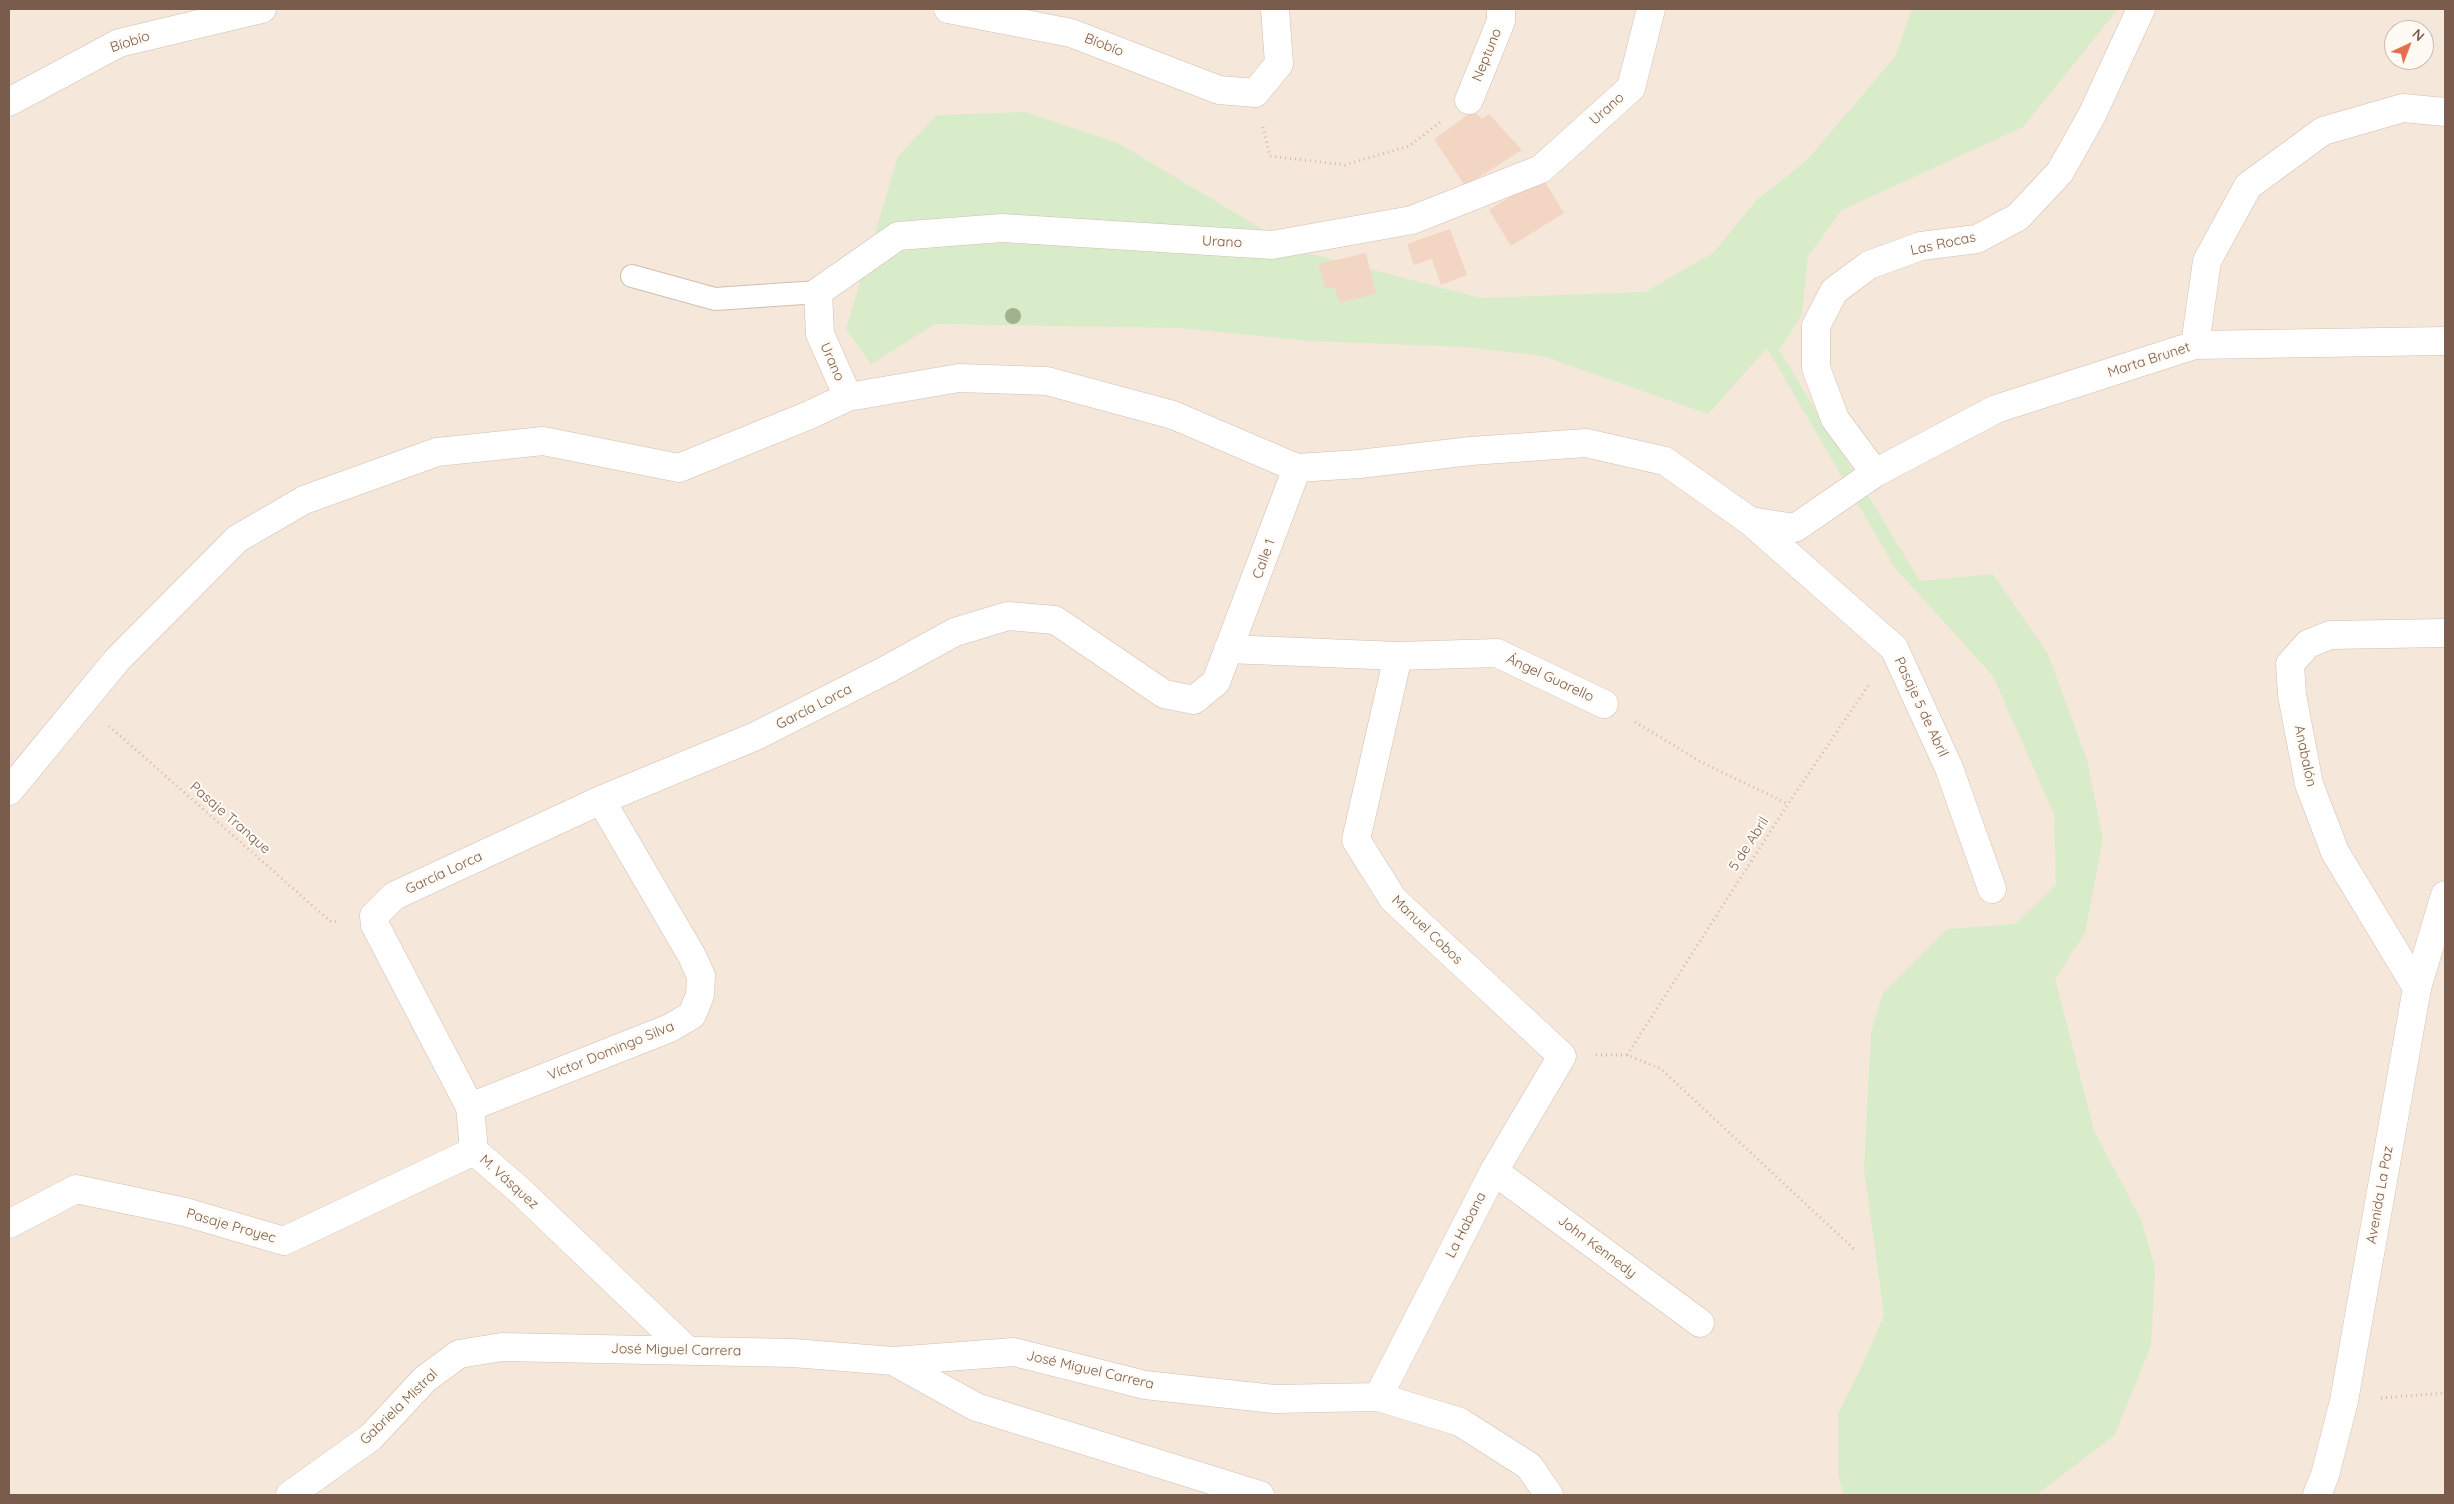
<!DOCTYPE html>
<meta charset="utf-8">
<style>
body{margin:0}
#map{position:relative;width:2454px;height:1504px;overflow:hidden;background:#fdf6ec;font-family:Quicksand,sans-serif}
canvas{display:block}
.frame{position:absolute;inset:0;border:10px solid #7a5c4d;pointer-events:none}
.north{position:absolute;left:2384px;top:20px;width:50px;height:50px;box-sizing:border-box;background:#fffaf3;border:1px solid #cabbb1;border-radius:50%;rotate:43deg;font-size:14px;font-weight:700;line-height:20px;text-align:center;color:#7a5c4d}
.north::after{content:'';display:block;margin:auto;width:18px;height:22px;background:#e76f51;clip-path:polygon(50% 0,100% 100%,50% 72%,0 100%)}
</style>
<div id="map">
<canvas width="2454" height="1504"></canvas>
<div class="frame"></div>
<div class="north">N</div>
</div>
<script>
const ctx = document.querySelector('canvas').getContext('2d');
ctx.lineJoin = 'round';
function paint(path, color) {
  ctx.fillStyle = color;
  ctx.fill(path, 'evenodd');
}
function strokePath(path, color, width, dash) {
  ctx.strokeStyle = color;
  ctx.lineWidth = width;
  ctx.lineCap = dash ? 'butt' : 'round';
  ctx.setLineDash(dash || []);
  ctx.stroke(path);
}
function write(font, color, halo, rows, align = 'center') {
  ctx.font = font + ' Quicksand,sans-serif';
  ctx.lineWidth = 4.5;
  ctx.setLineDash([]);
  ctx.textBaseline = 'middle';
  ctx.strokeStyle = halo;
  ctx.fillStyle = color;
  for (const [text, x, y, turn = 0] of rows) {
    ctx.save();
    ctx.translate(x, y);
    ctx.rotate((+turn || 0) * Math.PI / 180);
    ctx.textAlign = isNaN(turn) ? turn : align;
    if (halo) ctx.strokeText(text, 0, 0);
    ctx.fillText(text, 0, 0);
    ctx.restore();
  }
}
paint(new Path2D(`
 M9 9H2445V1495H9ZM2394 30H2424V60H2394Z`), '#f5e8da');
paint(new Path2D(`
 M1912 9H2118L2023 127 1842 210 1808 256 1802 314 1779 350 1920 581 1993 574 2048 654 2087 760 2103 839 2085 933 2055 979 2094 1130 2142 1222 2155 1268 2151 1346 2114 1436 2036 1495H1844L1838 1474V1414L1863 1364 1884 1315 1864 1169 1871 1033 1883 993 1947 929 2015 924 2056 885 2054 814 1993 676 1895 568 1767 348 1708 414 1543 356 1465 347 1310 341 1179 328 935 324 871 364 846 329 898 156 937 115 1025 112 1118 143 1297 250 1481 298 1645 292 1713 253 1757 200 1807 160 1895 57Z`), '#d8ecc9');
paint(new Path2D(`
 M1473 111 1482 119 1489 114 1522 150 1465 186 1434 139Z
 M1542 177 1564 213 1511 246 1489 210Z
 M1450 229 1467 275 1441 285 1432 259 1414 265 1407 244Z
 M1366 253 1376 294 1339 303 1335 287 1325 289 1319 264Z`), '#f3d5c3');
const lane = new Path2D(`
 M632 276 715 299 818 292`);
const street = new Path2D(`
 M948 9 1071 33 1219 90 1255 93 1279 64 1275 9
 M1469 100 1501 21V9
 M9 102 119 43 262 9
 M2195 345 2207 261 2248 186 2323 131 2403 108 2445 112
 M848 397 820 334 818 292 898 236 1002 228 1272 245 1412 220 1541 169 1631 88 1651 9
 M1875 473 1835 419 1816 368V326L1834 291 1869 265 1921 246 1977 239 2018 217 2060 172 2092 115 2141 9
 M1750 521 1894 648 1949 768 1992 889
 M1228 649 1398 656 1497 653 1604 704
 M9 791 117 660 237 539 304 500 437 452 543 441 679 468 807 416 848 397 959 378 1047 381 1173 415 1297 468 1359 464 1471 451 1586 443 1665 461 1750 521 1795 528 1875 473 1996 409 2195 345 2445 341
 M2417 988 2335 852 2309 784 2292 695 2290 664 2308 644 2330 635 2445 633
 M470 1107 670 1028 692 1015 700 995 701 976 692 956 601 800
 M1494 1171 1700 1323
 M9 1224 76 1189 185 1212 284 1241 474 1151
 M688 1351 516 1187 474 1151 470 1107 375 925 374 916 394 896 409 889 601 800 756 736 886 670 955 632 1008 616 1055 620 1164 694 1194 700 1216 682 1297 468
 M893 1361 976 1407 1260 1495
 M1378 1397 1494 1171 1562 1056 1393 899 1356 840 1398 656
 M290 1495 371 1437 425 1379 459 1354 502 1347 793 1353 893 1361 1014 1352 1145 1385 1274 1399 1378 1397 1460 1422 1529 1466 1549 1495`);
const secondary = new Path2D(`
 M2317 1495 2325 1475 2344 1401 2417 988 2445 895`);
strokePath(lane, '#d1beb0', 24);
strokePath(street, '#d1beb0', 29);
strokePath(secondary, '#d6c0b0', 29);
strokePath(new Path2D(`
 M1263 127 1270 156 1345 165 1409 146 1442 121
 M1635 722 1701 762 1788 804
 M109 726 331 922 339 921
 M1596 1055H1627L1661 1069 1854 1249
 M1627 1055 1788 804 1870 683
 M2381 1398 2445 1393`), '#d9b8a5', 3, [1, 4]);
strokePath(lane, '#fff', 22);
strokePath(street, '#fff', 28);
strokePath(secondary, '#fff', 28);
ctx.fillStyle = '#a0b28e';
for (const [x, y] of [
 [1013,316]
]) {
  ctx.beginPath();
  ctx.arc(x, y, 8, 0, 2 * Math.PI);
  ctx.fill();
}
write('14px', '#7a5c4d', '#fffaf3', [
 ["Bíobío",130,42,-18],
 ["Bíobío",1104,45,21],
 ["Neptuno",1487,55,-68],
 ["Urano",1607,109,-42],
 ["Urano",1222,242,3],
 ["Las Rocas",1943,244,-12],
 ["Marta Brunet",2149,360,-18],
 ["Urano",832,362,66],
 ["Calle 1",1264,559,-70],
 ["Ángel Guarello",1550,678,25],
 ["García Lorca",814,707,-27],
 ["Pasaje 5 de Abril",1921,707,65],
 ["Anabalón",2305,756,78],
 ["Pasaje Tranque",230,818,41],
 ["5 de Abril",1749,844,-57],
 ["García Lorca",444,873,-25],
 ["Manuel Cobos",1427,930,44],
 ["Víctor Domingo Silva",611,1051,-22],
 ["M. Vásquez",509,1182,42],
 ["Avenida La Paz",2380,1195,-80],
 ["La Habana",1466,1225,-63],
 ["Pasaje Proyec",231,1226,16],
 ["John Kennedy",1597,1247,37],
 ["José Miguel Carrera",676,1350,1],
 ["José Miguel Carrera",1090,1370,13],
 ["Gabriela Mistral",399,1407,-44]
]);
</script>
